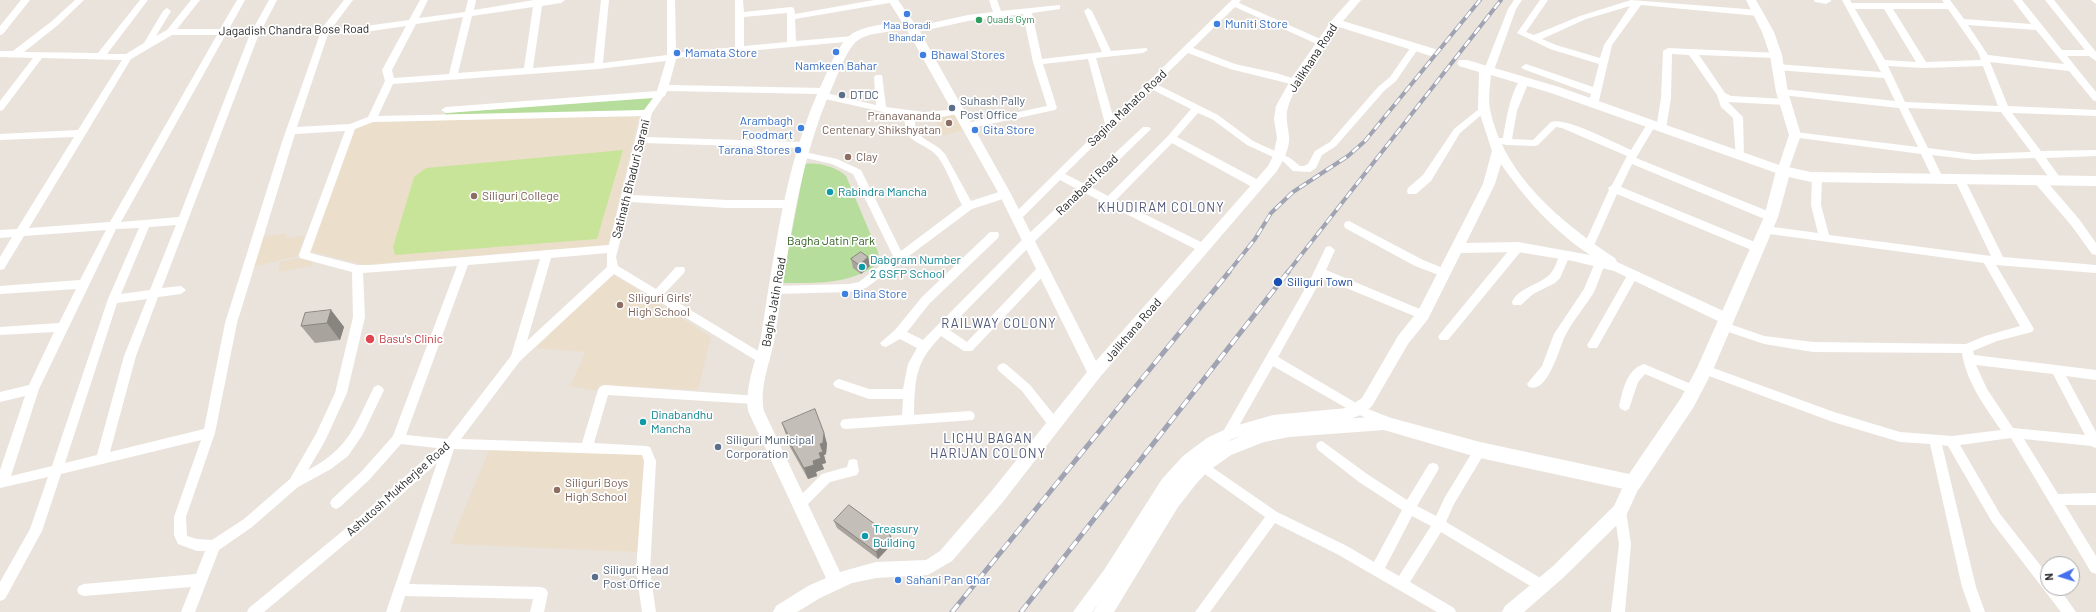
<!DOCTYPE html>
<style>
body{margin:0}
#map{position:relative;width:2096px;height:612px;overflow:hidden;background:#eae3dc;font-family:Barlow,sans-serif}
canvas{display:block}
.north{position:absolute;left:2040px;top:556px;width:40px;height:40px;box-sizing:border-box;background:#fff;border:1px solid #a9a9a9;border-radius:50%;rotate:266deg;font-size:11px;font-weight:700;line-height:16px;text-align:center;color:#292929}
.north::after{content:'';display:block;margin:auto;width:14px;height:18px;background:#466fed;clip-path:polygon(50% 0,100% 100%,50% 72%,0 100%)}
</style>
<div id="map">
<canvas width="2096" height="612"></canvas>
<div class="north">N</div>
</div>
<script>
const ctx = document.querySelector('canvas').getContext('2d');
ctx.lineJoin = 'round';
function paint(path, color) {
  ctx.fillStyle = color;
  ctx.fill(path, 'evenodd');
}
function strokePath(path, color, width, dash) {
  ctx.strokeStyle = color;
  ctx.lineWidth = width;
  ctx.lineCap = dash ? 'butt' : 'round';
  ctx.setLineDash(dash || []);
  ctx.stroke(path);
}
function write(font, color, halo, rows, align = 'center') {
  ctx.font = font + ' Barlow,sans-serif';
  ctx.lineWidth = 3.5;
  ctx.setLineDash([]);
  ctx.textBaseline = 'middle';
  ctx.strokeStyle = halo;
  ctx.fillStyle = color;
  for (const [text, x, y, turn = 0] of rows) {
    ctx.save();
    ctx.translate(x, y);
    ctx.rotate((+turn || 0) * Math.PI / 180);
    ctx.textAlign = isNaN(turn) ? turn : align;
    if (halo) ctx.strokeText(text, 0, 0);
    ctx.fillText(text, 0, 0);
    ctx.restore();
  }
}
paint(new Path2D(`
 M957 114 965 130 941 136 934 116Z
 M597 116 639 117 608 245 363 265 309 251 353 129 372 122Z
 M287 233 286 238 304 236 298 256 252 267 262 237Z
 M298 258 313 261 312 266 278 272 280 262Z
 M611 273 711 337 698 390 600 385 596 391 570 386 585 352 536 348Z
 M490 448 642 455 645 458 638 552 450 544Z`), '#ebdfcc');
paint(new Path2D(`
 M659 95 646 111 445 115 446 113Z
 M805 164C818 162 837 167 846 176L878 252 879 263C850 285 817 283 782 283Z`), '#b6dd9c');
paint(new Path2D(`
 M623 150 597 239 395 255 393 247 414 177 426 168Z`), '#c8e498');
paint(new Path2D(`
 M21 0H30L3 34 0 35V26Z
 M75 0H84L58 25 24 52 98 53 140 0H148L107 54H126L144 43 163 11 167 8 171 11 156 36 167 30 191 0H200L177 29H220L237 0H245L229 29H253L269 0H277L262 29 322 28 344 0H353L332 28H351L409 20 420 0H428L419 18 465 12 468 0H476L474 10 534 0H565L561 3 542 6 533 68 594 63 601 0H609L603 63 667 55V0H675L676 53 735 47V0H743L744 12 791 7 794 8 795 14 874 0H893L889 3 795 19 796 41 853 36 857 39 856 41 683 57 676 59 669 85 823 88 826 89V93L876 105 874 77 876 75H882L886 107 924 112 962 109 964 111 962 113 942 117 915 118C913 141 933 139 945 154L971 201 1005 190 1010 194 1009 197 972 209 866 288 849 292 776 294 771 290 776 286 849 284 859 282 893 256 853 174 832 164 797 156 795 154 797 152 800 151 837 159 861 170 901 251 962 205C954 190 948 171 938 157 924 140 903 146 905 117L821 98 818 97 817 94 667 91 665 96 663 97 652 113 646 137 803 142 808 145 803 148 644 143 632 195 727 200H791L796 204 791 208H727L630 202 616 257 618 266 656 289 676 267H684L685 270 684 273 664 294 768 357 770 360 768 363H760L657 300 652 299 651 296 614 274 520 361 461 439 582 443 598 390 600 387 604 385 758 396 760 399 758 402 754 404 608 395 594 443 646 446 650 447 656 461 650 571 656 612H642L636 571 644 461 642 455 454 449 409 584 541 587 546 589 548 593 544 612H530L533 599 405 596 400 612H386L437 463 364 528 264 612H247L249 608 356 520 437 448 401 444 369 480 340 507 336 509 332 507 330 503 332 499 361 472 393 436 457 266 363 273 365 317 347 393 325 441 308 470C349 449 355 425 374 387L378 385 382 387 384 390 363 434 348 456 331 469 298 487 252 527 219 550 195 612H181L191 587 84 596 79 594 77 590 79 586 84 584 196 574 205 551H197L178 544 174 535V517L201 440 61 474 42 531 5 599 0 601V582L30 529 48 477 0 488V470L25 396 0 402V392L29 385 54 332 0 335V327L59 323 76 289 0 294V286L80 280 106 230 24 236 4 269 0 270V257L12 237 0 238V230L17 229 74 137 0 140V134L78 130 122 60 42 58 3 110 0 111V101L33 58 0 57V51H13L52 21ZM533 7 524 68 458 73 472 16ZM787 13V42L744 46V17ZM463 17 449 74 394 78 392 70 416 24ZM406 26 382 70 385 81 368 117 350 124 297 127 328 34H351ZM226 34H250L179 217 121 222ZM259 34H320L282 142 225 323 204 429 110 452 136 356 158 297 181 294 186 290 181 286 162 288ZM172 35H217L110 222 29 228 131 59ZM666 61 657 91 446 107 441 110 446 113 653 98 644 110 378 116 393 84 598 69ZM641 116 609 245 371 265H357L310 253 355 129 373 122ZM345 131 299 255 300 258 352 272 353 317 335 393 316 434 290 479 244 519 212 540 197 539 187 536 186 517 215 433 237 323 295 134ZM176 225 150 290 121 294 149 227ZM139 228 108 299 52 466 11 476 39 389 116 229ZM607 253V267L527 341 551 258ZM540 259 511 356 447 439 406 435 468 265ZM147 299 124 356 97 455 65 463 117 303Z
 M989 0H997L1001 11 1060 5V9L1032 13 1042 59 1102 52 1084 11 1088 8 1092 11 1111 51 1146 48 1148 50 1143 53 1096 58 1113 116 1232 0H1241L1239 3 1325 41V45H1319L1235 7 1193 48 1235 64 1276 73 1298 80V84L1295 85 1230 69 1188 53 1156 84 1218 115 1253 141 1290 158 1300 166H1304L1308 164 1315 151 1330 142 1378 87 1390 77 1413 44H1419L1420 46 1396 81 1384 91 1336 146 1322 155 1316 168 1310 172 1293 171 1284 162 1247 145 1212 119 1198 113 1177 137 1262 182 1263 185 1262 188H1254L1172 143 1116 200 1207 245 1208 248 1207 251H1199L1085 193 1033 243 948 329 967 342 1039 266H1047L1048 269 1047 272 972 351H964L941 336C915 363 915 378 914 415L969 411 973 412 975 416 973 420 846 429 842 428 840 424 842 420 846 419 902 415 903 399H869L835 387 833 384 835 381 839 379 869 389H903L908 364 917 348 900 339 886 347 882 346 880 343 895 330 922 297 990 232H998L999 235 998 238 930 303 907 332 923 340 1025 237 1077 189 1060 180 1021 219H1013L1012 216 1105 124 1088 59 1043 64 1057 108 1055 110 967 129 964 128 962 126 964 124 967 123 1047 106 1033 62 1023 14 968 21 913 33 909 30 913 27 968 15 993 12ZM1151 89 1191 109 1168 136 1108 196 1091 187 1149 131 1151 129 1149 127H1143L1083 183 1065 174Z
 M1514 0H1522L1516 9 1494 70 1492 72H1486L1484 70 1508 9Z
 M1540 0H1548L1526 32 1534 35 1580 16 1631 0 1758 10 1762 13 1758 16 1641 5 1612 45 1598 105 1593 108 1588 105 1591 94 1523 69 1521 67 1526 64 1529 65 1593 87 1599 64 1550 49 1517 33ZM1630 6 1604 45 1600 58 1556 45 1542 39 1586 19Z
 M1842 0H1850L1852 3H1944L1942 0H1950L1964 19 2031 24 2013 0H2022L2062 50H2085L2045 0H2054L2096 52V61L2089 56H2067L2096 92V101L2093 100 2069 71 1990 62 2008 106 2096 110V116L2012 113 2041 151 2096 150V156L2046 158 2061 179 2056 183 2052 182 2035 158 1974 160 1932 155 1943 178 1938 182 1934 181 1921 154 1792 137 1790 135 1792 133 1795 132 1918 147 1899 108 1782 95 1777 92 1782 89 1895 101 1884 78 1776 70 1771 67 1776 64 1881 72ZM1855 9H1884L1916 62 1885 60ZM1893 9H1948L1978 52 1981 60 1926 62ZM1968 25 2036 30 2064 64 1988 55ZM1888 66 1923 68 1983 66 1998 106 1905 102ZM1908 108 2001 112 2031 152 1974 154 1928 148Z
 M2091 0H2096V4Z
 M1668 48 1779 53V57L1776 58 1699 55 1725 93 1731 96 1786 99 1791 102 1786 105 1728 102 1743 117 1744 156 1739 159 1736 158 1733 118 1721 107 1717 95 1689 55 1672 54 1671 98 1666 129 1664 131H1658L1656 129 1661 98 1663 51Z
 M1524 78 1529 81 1517 111 1512 139 1533 140 1551 122C1566 117 1614 143 1631 150L1647 124H1653L1655 126 1636 158 1775 214 1776 217 1771 221 1767 220 1632 164 1621 187 1762 245 1763 248 1762 251H1754L1617 194 1592 250H1584L1583 247 1609 190 1608 188 1612 185 1627 156 1562 128 1556 127 1538 145 1535 146 1507 145 1491 142 1489 140 1491 138H1503C1505 126 1512 81 1524 78Z
 M1484 105 1489 108 1487 110 1460 133 1431 181 1416 194H1408L1407 191 1408 188 1423 175 1454 129Z
 M1817 173 1822 177 1821 205 1829 235 1991 256 1954 178 1959 174 1964 178 2003 257 2096 265V273L1996 265 2034 329 2032 332 1997 341 1973 351 1974 355 2096 370V380L2066 376 2096 432V448L2091 446 2024 439 2058 494 2096 493V505H2065L2096 556V574L2091 572 2011 438 1960 445 2000 514 2048 575V588H2059L2076 612H2061L1992 522 1948 446 1942 445 1976 587 1985 612H1971L1962 587 1930 444 1900 442 1833 422 1701 373 1699 370 1701 367 1705 365 1834 412 1900 432 1952 436 2001 430C1985 407 1966 381 1962 353L1813 352 1764 344 1720 329 1718 326 1720 323 1724 322 1764 336 1813 342 1966 344 1985 336 2020 326 1984 263 1762 233 1761 230 1766 226 1818 233 1811 205 1812 177ZM1976 365 2053 374 2085 435 2013 428 1987 389Z
 M2038 175 2042 176 2079 219 2096 243V255L2092 254 2071 225 2034 182 2033 179Z
 M1349 221 1423 260 1448 270 1449 273 1444 277 1415 266 1345 228 1344 225 1345 222Z
 M1518 243 1522 244 1523 247 1522 250 1448 340H1440L1438 337 1440 334 1514 244Z
 M1330 246 1335 250 1326 270 1427 312 1429 315 1427 318H1419L1322 278 1278 357 1363 407 1391 418 1393 422 1391 426 1387 427 1355 413 1273 366 1232 438 1228 439 1224 438 1222 434 1224 430 1310 280 1326 247Z
 M1565 251 1570 255 1560 278 1555 283 1533 294 1521 305H1513L1512 302C1519 288 1535 286 1547 277 1555 271 1557 260 1561 252Z
 M1600 259 1605 263C1602 272 1598 283 1594 292 1585 307 1573 320 1565 336 1559 348 1548 394 1529 387L1527 384 1542 366 1554 334 1584 289 1596 260Z
 M1633 271 1638 275 1597 348H1589L1587 345 1589 342 1629 272Z
 M1003 363 1007 365 1030 385 1059 421 1061 425 1059 429 1055 430 1051 429 1022 391 999 371 997 368 999 365Z
 M1644 364 1698 387 1700 390 1698 393 1694 395 1645 374 1638 382 1629 409 1625 411 1621 409 1619 406C1623 390 1626 370 1644 364Z
 M1322 441 1367 474 1407 500 1429 464 1433 463 1437 464 1439 468 1437 472 1417 506 1436 516 1445 497 1476 446 1480 445 1484 446 1486 450 1484 454 1454 504 1446 522 1547 582 1549 586 1547 590 1542 592 1537 590 1441 532 1410 582 1454 608 1456 612H1437L1337 554 1275 523 1210 612H1195L1265 517 1202 472 1200 468 1202 464 1206 463 1277 512 1347 546 1374 562 1402 510 1359 482 1318 450 1316 446 1318 442ZM1412 516 1431 526 1399 576 1385 568Z
 M853 459 857 460 859 471 857 475 830 482 804 508 800 510 796 508 794 504 796 500 822 474 847 467 849 460Z
 M1620 505 1624 507 1626 511 1631 544 1625 612H1611L1619 544 1614 511 1616 507Z`), '#fff');
paint(new Path2D(`
 M888 0H898L919 30 1011 194 1096 361 1268 166 1273 156 1277 138 1274 119 1276 106 1291 79 1332 20 1350 0H1361L1343 21 1435 49 1437 52 1431 56 1339 27C1324 48 1295 83 1288 107 1285 117 1288 126 1289 137 1290 148 1283 161 1277 171L1100 377 1002 503 952 561 928 575 876 578 852 583 820 598 797 612H773L776 606 808 586 826 578 748 411C745 385 756 361 761 337 775 250 785 162 823 81 829 68 836 50 846 39 858 26 881 25 897 22L903 26C897 35 865 29 853 45 845 55 839 71 834 83 797 163 789 250 775 336 771 361 759 385 764 411L840 572 876 562 926 560 940 551 990 493 1087 372 999 194 907 30Z
 M1746 0H1756L1774 32 1782 55 1788 92 1801 135 1787 174H1779L1551 93 1491 75C1490 86 1488 98 1490 109 1503 175 1562 223 1615 258L1617 262 1732 315 1734 319 1732 323 1727 325 1722 323 1614 271 1573 261 1518 252 1461 253 1428 319 1408 344 1372 406 1363 414 1348 420 1273 427 1232 439 1217 448 1193 466 1174 489 1116 580 1092 612H1073L1104 570 1162 479 1183 456 1207 438 1228 428 1273 415 1347 408 1362 398 1398 336 1418 311 1483 184 1492 151 1478 108 1479 72 1459 66 1457 63 1459 60H1467L1559 87 1779 165 1789 135 1776 92 1770 55 1762 32ZM1501 164C1526 200 1553 230 1590 255L1518 242 1466 243 1495 184Z
 M1814 0H1831V1L1826 4 1815 2Z
 M1633 476 1639 478 1641 483 1626 516 1564 577 1524 612H1502L1505 606 1552 567 1614 506 1627 478Z`), '#fff');
paint(new Path2D(`
 M1783 166 1811 172 2096 176V186L1811 182 1789 177 1778 217 1713 370 1693 408 1639 489 1633 491 1480 458 1384 430 1289 437 1264 442 1231 455 1207 472 1196 484 1178 507 1114 612H1093L1166 495 1184 472 1195 462 1219 445 1262 428 1289 423 1384 416 1480 442 1629 474 1681 398 1697 368 1764 217 1776 171 1778 167Z`), '#fff');
const railFar1 = new Path2D(`
 M1228 273 1255 239 1271 213 1293 192 1348 156 1365 141 1480 0
 M1287 273 1501 0`);
const rail = new Path2D(`
 M952 612 1229 272
 M1021 612 1288 272`);
strokePath(railFar1, '#9fa3b2', 4);
strokePath(rail, '#9fa3b2', 5);
strokePath(railFar1, '#fff', 2.5, [8]);
strokePath(rail, '#fff', 3.5, [10]);
paint(new Path2D(`
 M868 257 870 266 861 274 853 268 851 259Z
 M331 310 344 327 340 340 315 343 301 326Z
 M782 423 824 433 827 444 826 454 824 455 826 463 822 464 824 469 816 472 817 476 808 479 790 447Z
 M834 521 893 543 878 559 837 528Z`), '#a8a39d');
paint(new Path2D(`
 M868 257 870 266 861 274 859 265Z
 M331 310 344 327 340 340 327 323Z
 M824 433 827 444 826 454 824 455 826 463 822 464 824 469 816 472 817 476 808 479 804 468 813 461 819 453 820 444Z
 M891 536 893 543 878 559 876 552Z`), '#888580');
const building = new Path2D(`
 M861 252 868 257 859 265 851 259Z
 M331 310 327 323 301 326 305 313Z
 M815 409 824 433 823 443 820 444 823 452 819 453 821 458 813 461 814 465 804 468 786 436 788 435 782 423Z
 M849 505 891 536 876 552 834 521Z`);
paint(building, '#c3beb7');
strokePath(building, '#888580', 1);
for (const [x, y, r, color] of [
 [907,14,4,"#3f7fe0"],
 [979,20,4,"#2e9e5b"],
 [1217,24,4,"#3f7fe0"],
 [836,52,4,"#3f7fe0"],
 [677,53,4,"#3f7fe0"],
 [923,55,4,"#3f7fe0"],
 [842,95,4,"#5c6f8a"],
 [952,108,4,"#5c6f8a"],
 [949,123,4,"#8d6e63"],
 [801,128,4,"#3f7fe0"],
 [975,130,4,"#3f7fe0"],
 [798,150,4,"#3f7fe0"],
 [848,157,4,"#8d6e63"],
 [830,192,4,"#0f9aa8"],
 [474,196,4,"#8d6e63"],
 [862,267,4,"#0f9aa8"],
 [1278,282,5,"#1a4fb4"],
 [845,294,4,"#3f7fe0"],
 [620,305,4,"#8d6e63"],
 [370,339,5,"#e0444e"],
 [643,422,4,"#0f9aa8"],
 [718,447,4,"#5c6f8a"],
 [557,490,4,"#8d6e63"],
 [865,536,4,"#0f9aa8"],
 [595,577,4,"#5c6f8a"],
 [898,580,4,"#3f7fe0"]
]) {
  const dot = new Path2D();
  dot.arc(x, y, r, 0, 2 * Math.PI);
  ctx.fillStyle = color;
  ctx.fill(dot);
  strokePath(dot, '#fff', 1.5);
}
write('10px', '#27864d', '#fff', [
 ["Quads Gym",987,20]
], 'left');
write('10px', '#366cbe', '#fff', [
 ["Maa Boradi",907,26],
 ["Bhandar",907,38]
]);
write('12px', '#366cbe', '#fff', [
 ["Muniti Store",1225,24],
 ["Mamata Store",685,53],
 ["Bhawal Stores",931,55],
 ["Namkeen Bahar",836,66,"center"],
 ["Arambagh",793,121,"right"],
 ["Foodmart",793,135,"right"],
 ["Gita Store",983,130],
 ["Tarana Stores",790,150,"right"],
 ["Bina Store",853,294],
 ["Sahani Pan Ghar",906,580]
], 'left');
write('12px', '#292929', '#fff', [
 ["Jagadish Chandra Bose Road",294,30,-1],
 ["Jailkhana Road",1313,58,-57],
 ["Sagina Mahato Road",1127,108,-44],
 ["Satinath Bhaduri Sarani",631,179,-76],
 ["Ranabasti Road",1087,185,-44],
 ["Bagha Jatin Road",774,302,-80],
 ["Jailkhana Road",1133,330,-49],
 ["Ashutosh Mukherjee Road",398,489,-42]
]);
write('12px', '#4e5e75', '#fff', [
 ["DTDC",850,95],
 ["Suhash Pally",960,101],
 ["Post Office",960,115],
 ["Siliguri Municipal",726,440],
 ["Corporation",726,454],
 ["Siliguri Head",603,570],
 ["Post Office",603,584]
], 'left');
write('12px', '#785e54', '#fff', [
 ["Pranavananda",941,116,"right"],
 ["Centenary Shikshyatan",941,130,"right"],
 ["Clay",856,157],
 ["Siliguri College",482,196],
 ["Siliguri Girls'",628,298],
 ["High School",628,312],
 ["Siliguri Boys",565,483],
 ["High School",565,497]
], 'left');
write('12px', '#0d838f', '#fff', [
 ["Rabindra Mancha",838,192],
 ["Dabgram Number",870,260],
 ["2 GSFP School",870,274],
 ["Dinabandhu",651,415],
 ["Mancha",651,429],
 ["Treasury",873,529],
 ["Building",873,543]
], 'left');
write('12px', '#30601f', '#fff', [
 ["Bagha Jatin Park",831,241]
]);
write('12px', '#164399', '#fff', [
 ["Siliguri Town",1287,282]
], 'left');
write('12px', '#be3a42', '#fff', [
 ["Basu's Clinic",379,339]
], 'left');
ctx.letterSpacing = '1px';
write('13px', '#4d5676', '#fff', [
 ["KHUDIRAM COLONY",1161,208],
 ["RAILWAY COLONY",999,324],
 ["LICHU BAGAN",988,439],
 ["HARIJAN COLONY",988,454]
]);
ctx.letterSpacing = '0px';
</script>
